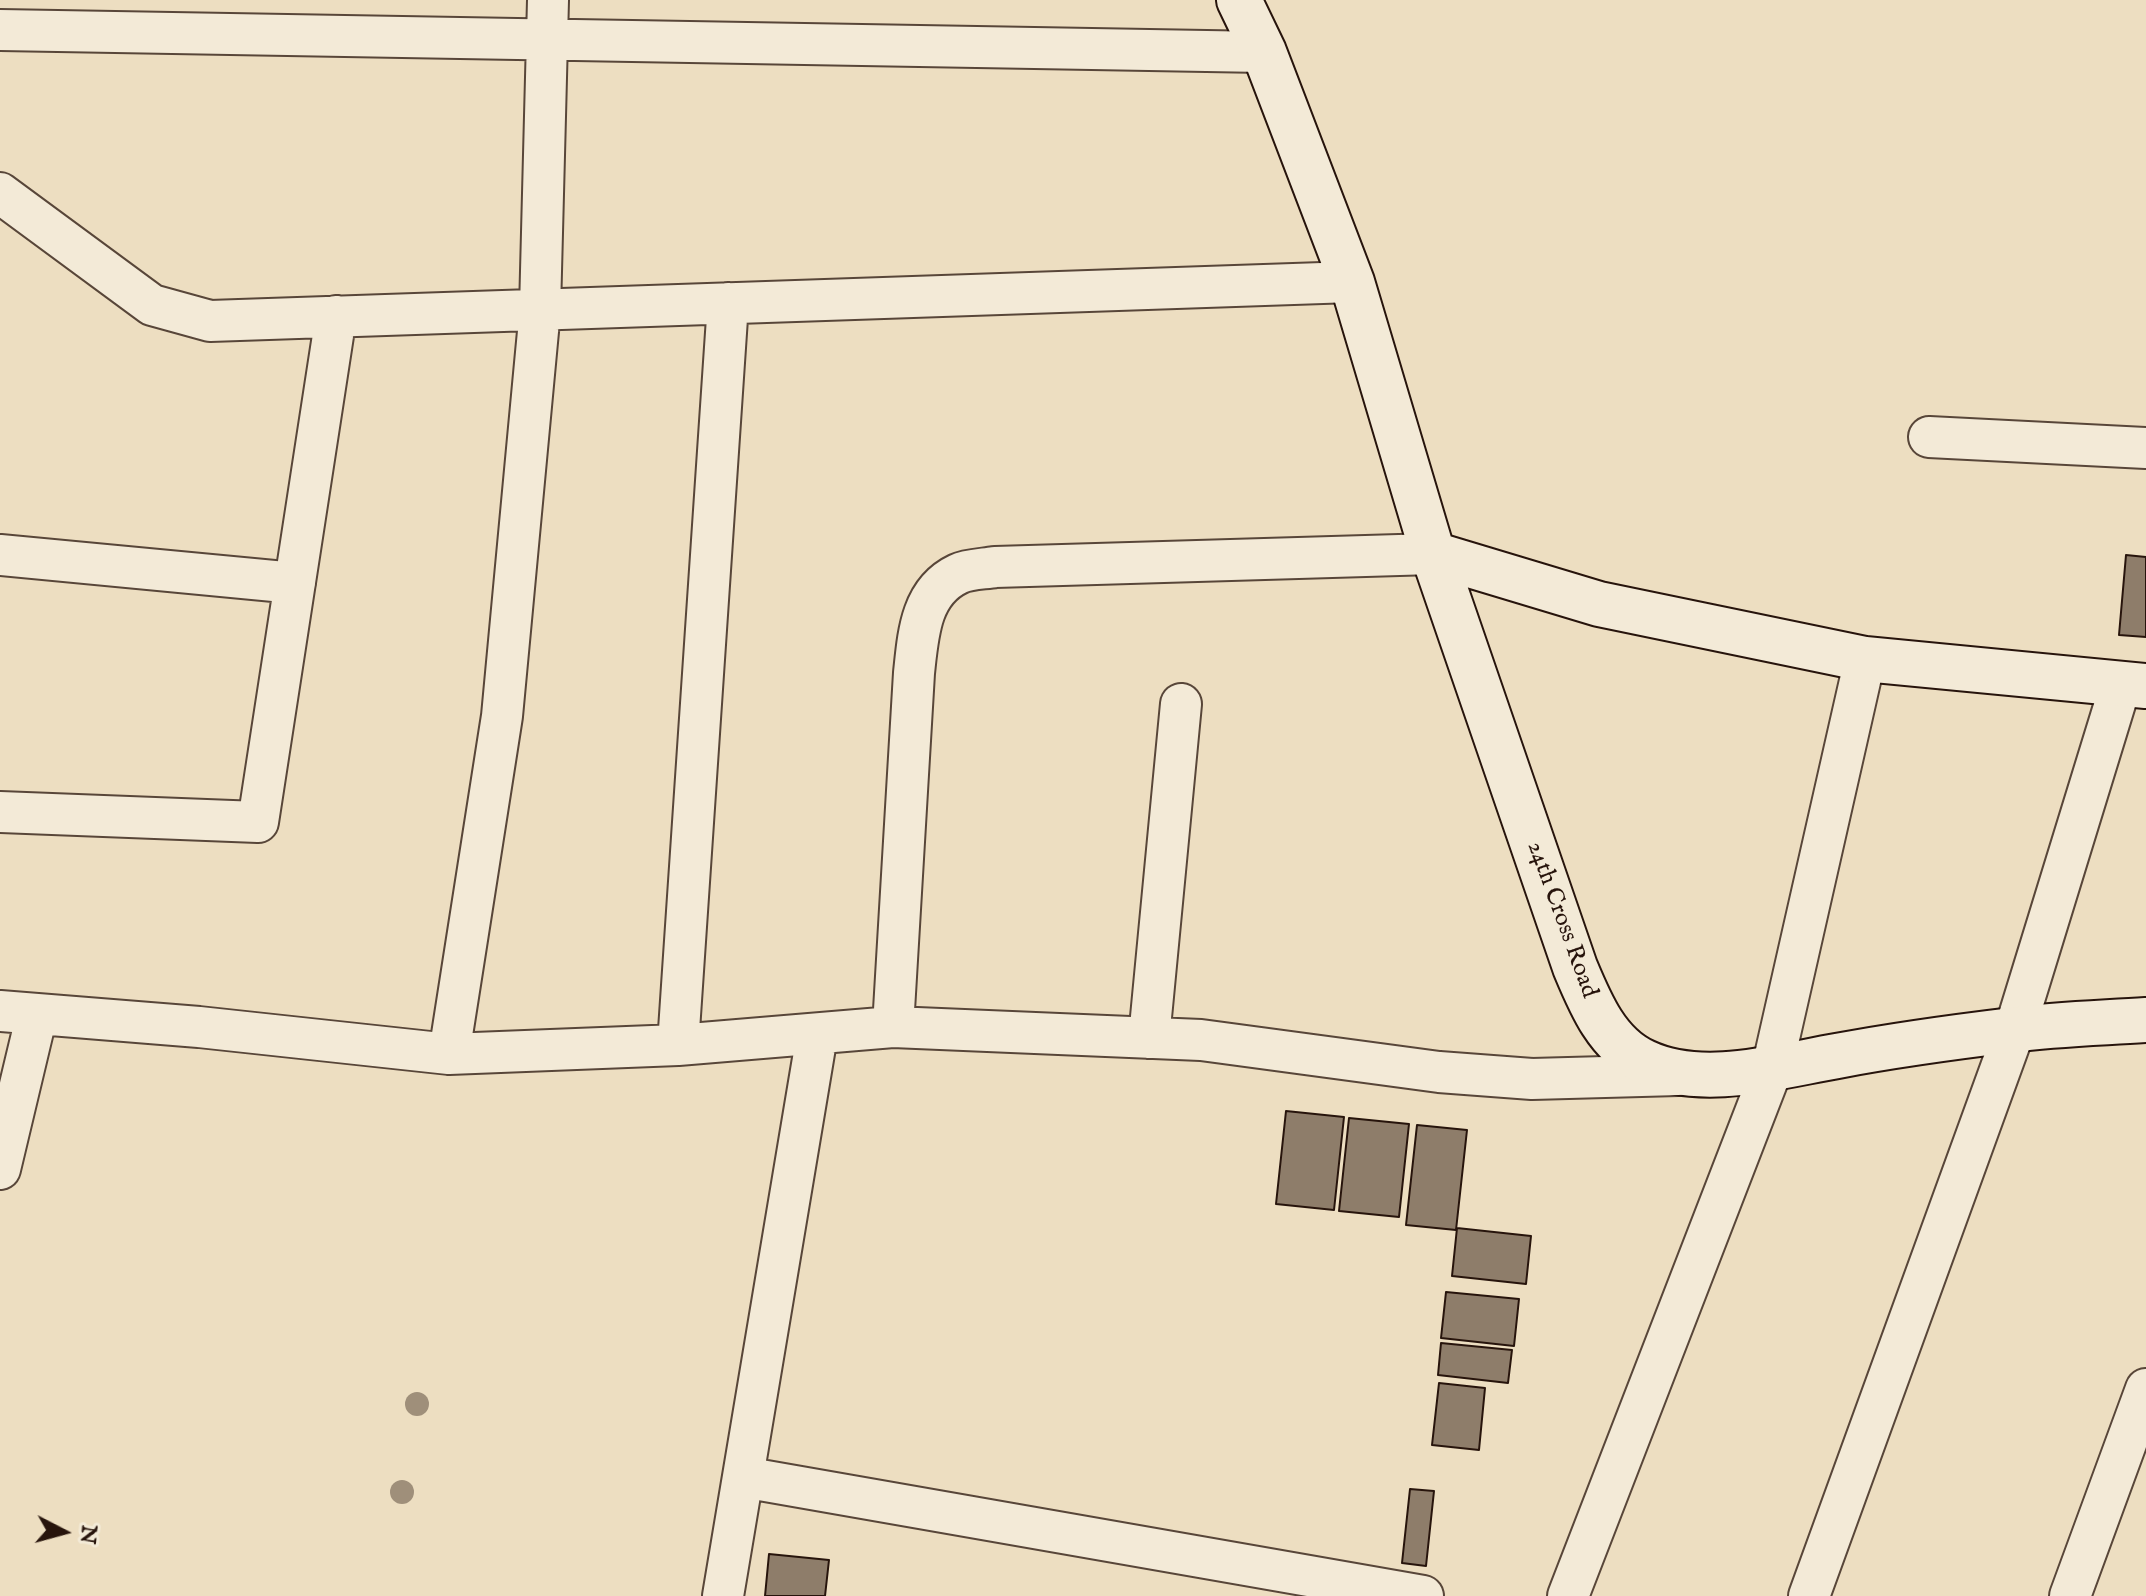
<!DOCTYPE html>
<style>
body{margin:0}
#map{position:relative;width:2146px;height:1596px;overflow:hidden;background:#eddec1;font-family:"IM FELL English",serif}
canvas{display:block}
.north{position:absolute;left:24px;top:1492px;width:80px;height:80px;-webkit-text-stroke:6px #f3ead7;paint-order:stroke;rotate:96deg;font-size:22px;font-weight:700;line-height:32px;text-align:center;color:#27140c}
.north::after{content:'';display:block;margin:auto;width:28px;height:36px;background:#27140c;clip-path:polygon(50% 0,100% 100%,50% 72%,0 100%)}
</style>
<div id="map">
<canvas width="2146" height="1596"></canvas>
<div class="north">N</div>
</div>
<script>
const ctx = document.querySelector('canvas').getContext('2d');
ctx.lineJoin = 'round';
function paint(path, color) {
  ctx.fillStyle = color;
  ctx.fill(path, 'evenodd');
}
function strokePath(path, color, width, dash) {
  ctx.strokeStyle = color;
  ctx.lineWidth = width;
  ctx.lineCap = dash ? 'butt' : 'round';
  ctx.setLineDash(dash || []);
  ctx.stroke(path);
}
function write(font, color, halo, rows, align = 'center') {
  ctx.font = font + ' "IM FELL English",serif';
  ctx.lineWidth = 7;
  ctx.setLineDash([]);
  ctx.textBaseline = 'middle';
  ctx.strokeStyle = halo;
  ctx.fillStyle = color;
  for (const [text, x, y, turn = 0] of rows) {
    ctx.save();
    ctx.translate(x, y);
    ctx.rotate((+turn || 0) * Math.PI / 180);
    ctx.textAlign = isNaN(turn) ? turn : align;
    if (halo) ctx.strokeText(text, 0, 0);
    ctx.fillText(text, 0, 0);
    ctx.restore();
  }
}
const building = new Path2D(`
 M2126 555 2146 557V637L2119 635Z
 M1286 1111 1344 1117 1334 1210 1276 1204Z
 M1349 1118 1409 1124 1399 1217 1339 1211Z
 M1417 1125 1467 1130 1456 1230 1406 1225Z
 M1457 1228 1531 1236 1526 1284 1452 1276Z
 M1446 1292 1519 1299 1514 1346 1441 1338Z
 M1441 1343 1512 1350 1508 1383 1438 1375Z
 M1439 1383 1485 1388 1479 1450 1432 1445Z
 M1410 1489 1434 1491 1426 1566 1402 1563Z
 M769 1554 829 1560 825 1596H765Z`);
paint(building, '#8e7d6a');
strokePath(building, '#27140c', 2);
const street = new Path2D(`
 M0 30 1264 52
 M0 193 152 305 210 321 1352 282
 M1929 437 2146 448
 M0 555 295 583
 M0 812 258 822 336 316
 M0 1011 199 1027 449 1054 678 1045 893 1027 1201 1040 1439 1072 1532 1079 1678 1075
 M893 1027 914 673C918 636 920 592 958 574 968 569 984 569 995 567L1433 554
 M1149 1038 1181 704
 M678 1045 728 303
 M449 1054 502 716 540 310 548 0
 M0 1169 37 1014
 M743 1477 1423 1596
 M723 1596 817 1035
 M1568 1596 1772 1069 1865 659
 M1809 1596 2015 1029 2121 684
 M2070 1596 2146 1389`);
const secondary = new Path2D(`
 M1239 0 1264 52 1352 282 1433 554 1575 967C1590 1003 1607 1045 1645 1062 1702 1089 1779 1066 1837 1056 1895 1045 1954 1037 2012 1030 2056 1024 2102 1023 2146 1020
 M1433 554 1599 604 1865 659 2146 686`);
strokePath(street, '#584639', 44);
strokePath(secondary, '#27140c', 48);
strokePath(street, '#f3ead7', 40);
strokePath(secondary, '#f3ead7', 44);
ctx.fillStyle = '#9f8f7a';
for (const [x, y] of [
 [417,1404],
 [402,1492]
]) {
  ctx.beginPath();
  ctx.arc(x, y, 12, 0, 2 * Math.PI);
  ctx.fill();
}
write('24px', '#27140c', '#f3ead7', [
 ["24th Cross Road",1561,920,70]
]);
</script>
